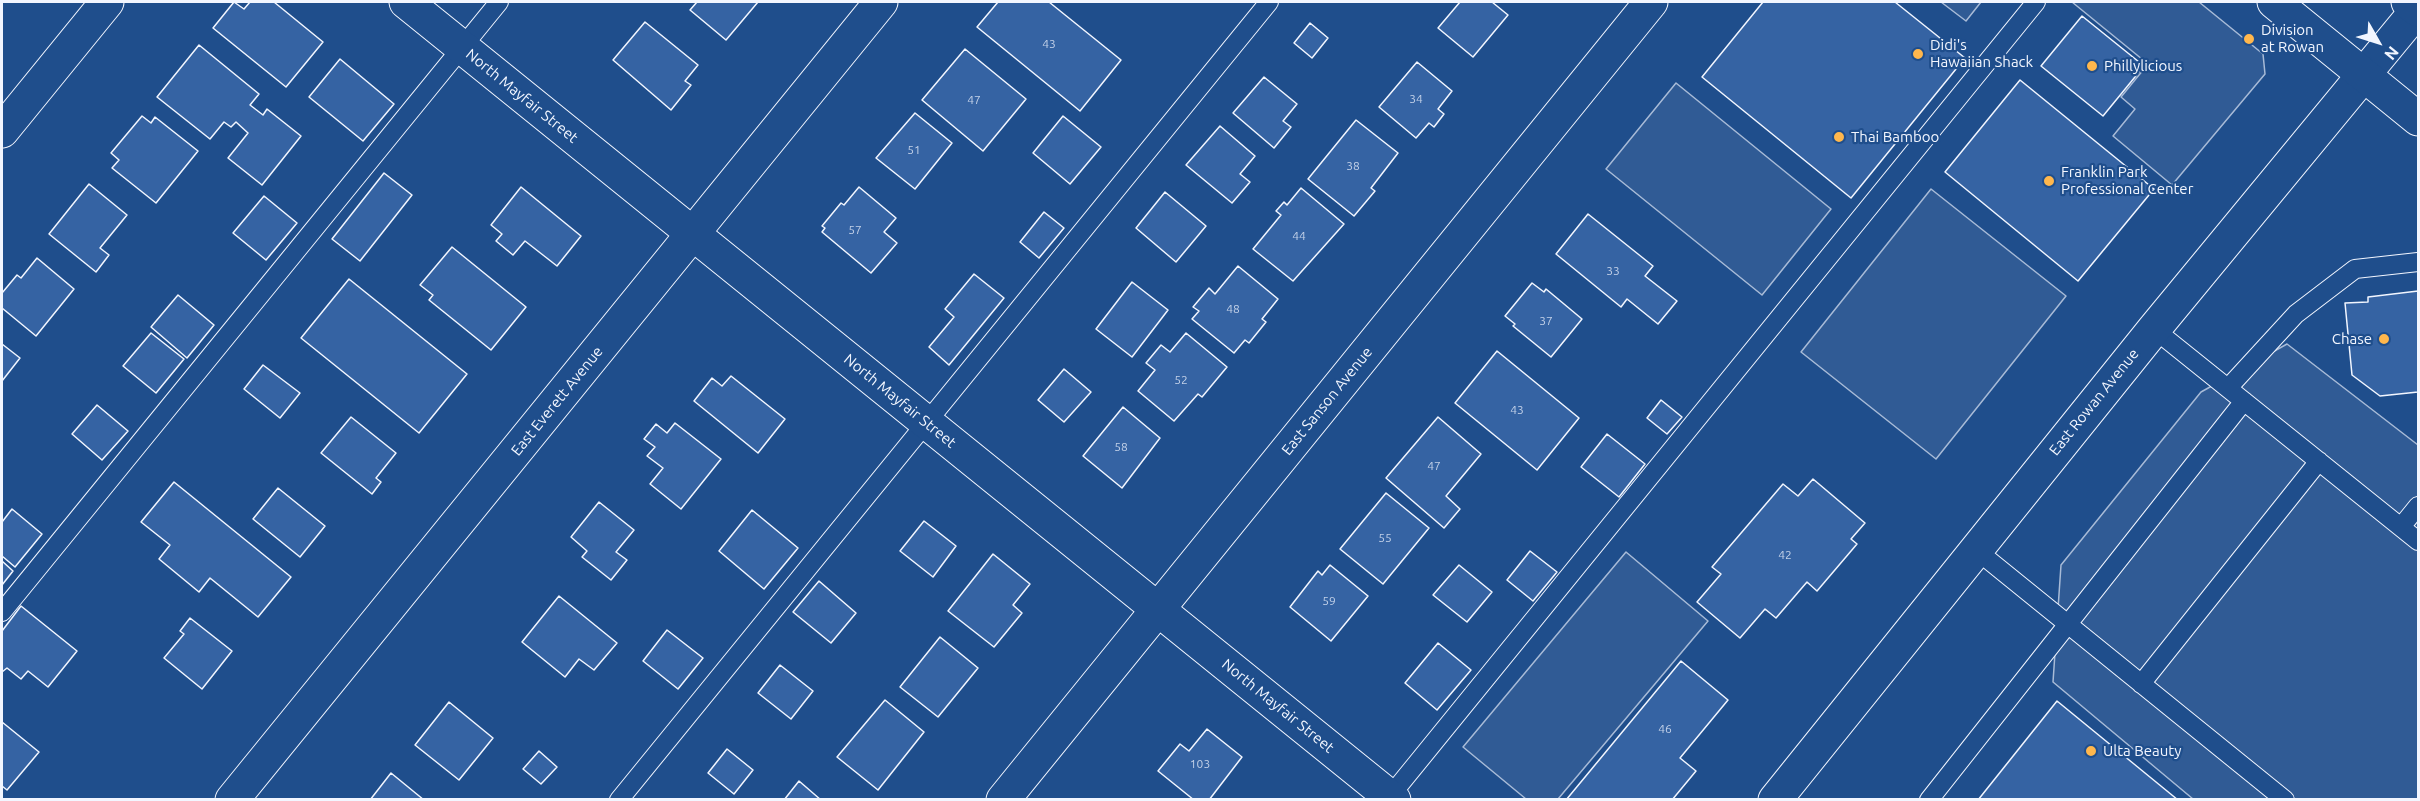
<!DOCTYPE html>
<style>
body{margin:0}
#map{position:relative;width:2420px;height:801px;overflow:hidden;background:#1f4e8c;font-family:Ubuntu,sans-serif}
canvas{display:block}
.frame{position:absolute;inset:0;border:3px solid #f2f6ff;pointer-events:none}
.north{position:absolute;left:2348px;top:12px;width:60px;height:60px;-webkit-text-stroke:4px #1f4e8c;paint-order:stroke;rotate:129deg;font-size:16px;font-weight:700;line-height:24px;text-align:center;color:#f2f6ff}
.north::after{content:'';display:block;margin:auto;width:21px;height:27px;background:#f2f6ff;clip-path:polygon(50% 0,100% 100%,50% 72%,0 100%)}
</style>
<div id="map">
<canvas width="2420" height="801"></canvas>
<div class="frame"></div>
<div class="north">N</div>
</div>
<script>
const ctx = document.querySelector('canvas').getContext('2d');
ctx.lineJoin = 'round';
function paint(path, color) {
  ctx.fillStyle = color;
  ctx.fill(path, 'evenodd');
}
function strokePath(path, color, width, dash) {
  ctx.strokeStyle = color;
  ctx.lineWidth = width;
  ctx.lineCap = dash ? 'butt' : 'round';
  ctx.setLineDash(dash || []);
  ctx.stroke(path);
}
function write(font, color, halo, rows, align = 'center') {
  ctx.font = font + ' Ubuntu,sans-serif';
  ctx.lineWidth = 4.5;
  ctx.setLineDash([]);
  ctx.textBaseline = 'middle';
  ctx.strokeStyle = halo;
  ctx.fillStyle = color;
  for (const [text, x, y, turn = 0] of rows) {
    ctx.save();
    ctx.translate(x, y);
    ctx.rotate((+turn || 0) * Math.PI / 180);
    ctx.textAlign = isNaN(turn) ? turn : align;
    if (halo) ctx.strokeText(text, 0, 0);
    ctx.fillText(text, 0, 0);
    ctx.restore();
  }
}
const parking = new Path2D(`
 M1941 2H1981L1966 21Z
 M2072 2H2199L2263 54 2265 74 2172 185 2113 136 2135 109 2121 97 2148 64Z
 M1676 83 1831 209 1762 295 1606 169Z
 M1931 189 2066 296 1936 459 1801 352Z
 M2287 344 2418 445V799H2193L2053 682 2061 565 2201 392Z
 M1626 552 1708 621 1558 799H1526L1463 747Z`);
paint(parking, '#305b95');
strokePath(parking, '#a8bbd7', 1.5);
const building = new Path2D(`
 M234 2 244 9 250 2H274L323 42 286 87 213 28Z
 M697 2H758L726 40 690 10Z
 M998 2H1049L1121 60 1080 111 977 27Z
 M1460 2H1492L1508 15 1473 57 1438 28Z
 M1763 2H1895L1965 58 1851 198 1702 77Z
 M2082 16 2144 66 2103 116 2041 66Z
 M645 22 698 65 685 81 691 85 671 110 613 60Z
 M1310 23 1328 38 1312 58 1294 43Z
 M199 45 259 94 250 105 263 115 267 109 301 136 262 185 228 158 248 133 236 122 231 127 224 122 210 139 157 97Z
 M965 49 1026 99 983 151 922 100Z
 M340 59 394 104 363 141 309 97Z
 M1417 62 1452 91 1438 109 1444 114 1434 127 1429 123 1416 138 1379 107Z
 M1264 77 1297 104 1283 121 1291 127 1274 148 1233 113Z
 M2020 80 2154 189 2078 281 1945 172Z
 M915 113 952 143 915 189 876 158Z
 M142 116 151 123 155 117 198 151 156 203 112 168 119 160 111 153Z
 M1063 116 1101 147 1070 184 1033 153Z
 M1356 120 1398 153 1371 188 1375 191 1354 216 1308 179Z
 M1220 126 1255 156 1240 174 1250 182 1232 203 1186 165Z
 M384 173 412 195 360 261 332 239Z
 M89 184 127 215 100 248 109 255 96 272 49 234Z
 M521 187 581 236 557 266 525 241 513 255 496 241 502 234 491 225Z
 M859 187 896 218 884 232 897 243 871 273 822 232 825 228 822 226 841 203 844 205Z
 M1301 188 1344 224 1293 281 1253 249 1281 215 1276 211 1284 202 1287 205Z
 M1165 192 1206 226 1176 262 1136 228Z
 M264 196 297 223 266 260 233 233Z
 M1044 212 1064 228 1039 258 1020 242Z
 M1588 214 1653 266 1645 276 1677 301 1658 324 1627 299 1621 307 1556 254Z
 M452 247 526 307 491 350 429 300 433 295 420 285Z
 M37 258 74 289 36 336 2 308V293L17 275 21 278Z
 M1238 266 1278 299 1262 319 1266 322 1249 343 1245 340 1234 353 1192 319 1199 311 1193 307 1209 288 1215 294Z
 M974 274 1004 298 949 365 929 347 954 317 945 309Z
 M349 279 467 374 419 433 301 338Z
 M1132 282 1168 310 1132 357 1096 329Z
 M1532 283 1544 292 1546 289 1582 319 1551 357 1513 326 1515 324 1505 316Z
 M2418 291V392L2380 396 2352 375 2345 303 2368 302V297Z
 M178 295 214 325 187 358 151 327Z
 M151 333 184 359 156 393 123 366Z
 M1186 333 1227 367 1202 397 1198 394 1174 421 1138 391 1155 370 1146 363 1161 345 1170 352Z
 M2 344 20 358 2 381Z
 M1497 351 1579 418 1537 470 1455 403Z
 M263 365 300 393 280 418 244 389Z
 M1064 369 1091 392 1064 422 1038 400Z
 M731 376 785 419 758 453 694 401 712 378 722 386Z
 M1661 400 1682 417 1667 434 1647 418Z
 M97 405 128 431 102 460 72 434Z
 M1123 407 1160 438 1122 488 1083 456Z
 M351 417 396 453 376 478 381 482 372 494 321 453Z
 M1438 417 1481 454 1446 496 1460 509 1444 528 1386 478Z
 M675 423 721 459 681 509 650 484 663 468 647 456 655 447 644 439 656 424 667 433Z
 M1607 434 1645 464 1619 497 1581 467Z
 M1813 479 1865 523 1851 539 1857 544 1817 591 1807 582 1776 618 1765 609 1740 638 1697 602 1721 574 1712 567 1783 484 1798 496Z
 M174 482 291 577 258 617 210 578 199 592 159 559 170 545 141 522Z
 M278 488 325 526 300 557 253 519Z
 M1386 493 1429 528 1383 584 1340 549Z
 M599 502 634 530 616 552 627 560 611 580 582 557 587 551 571 537Z
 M12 509 42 534 15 567 2 556V522Z
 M752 510 798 548 764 589 719 551Z
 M924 521 956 546 933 577 900 551Z
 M1530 551 1557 572 1533 601 1507 580Z
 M993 554 1030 584 1013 605 1022 613 994 647 948 611Z
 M2 561 13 571 2 585Z
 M1330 565 1368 596 1331 641 1290 607 1318 571 1322 575Z
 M1459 565 1492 592 1467 622 1433 595Z
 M819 581 856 613 831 643 793 612Z
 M559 596 617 643 594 670 579 659 565 677 522 642Z
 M21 606 77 651 48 687 28 671 21 679 7 668 2 672V631Z
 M190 618 232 651 202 689 164 658 184 634 180 631Z
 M667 630 703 658 678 689 643 661Z
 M940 637 978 668 938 717 900 687Z
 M1438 643 1471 670 1437 710 1405 683Z
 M1681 661 1728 700 1680 758 1696 771 1672 800H1566Z
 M780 665 813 691 791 719 758 693Z
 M885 700 924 732 878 790 837 757Z
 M2057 701 2178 800H1978Z
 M449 702 493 738 459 780 415 745Z
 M2 722 39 752 7 790 2 786Z
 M1207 729 1242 757 1209 800H1194L1158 771 1180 744 1189 751Z
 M727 749 753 770 734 794 708 773Z
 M539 751 557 767 541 784 523 769Z
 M391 773 424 800H370Z
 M799 781 821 800H784Z`);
paint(building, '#3563a3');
strokePath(building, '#f2f6ff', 1.5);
const lane = new Path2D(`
 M2154 329 2418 541
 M2228 388 2296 314 2355 269 2418 262
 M2401 527 2418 506
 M1975 549 2285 800
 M2 612 499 2
 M2141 684 2319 461
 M619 800 1269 2
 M1387 800 2036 2
 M1929 800 2244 401`);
const street = new Path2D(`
 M406 2 1394 800
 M2 131 107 2
 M232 800 881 2
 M1003 800 1651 2`);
const secondary = new Path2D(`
 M1775 800 2154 329 2418 9`);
const primary = new Path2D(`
 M2274 2 2418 119
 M2408 2 2418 10`);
strokePath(lane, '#f2f6ff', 20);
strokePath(street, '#f2f6ff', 35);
strokePath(secondary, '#f2f6ff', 35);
strokePath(primary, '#f2f6ff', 35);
strokePath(lane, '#1f4e8c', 18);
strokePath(street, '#1f4e8c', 33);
strokePath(secondary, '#1f4e8c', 33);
strokePath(primary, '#1f4e8c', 33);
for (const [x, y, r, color] of [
 [2249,39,6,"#ffb74d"],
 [1918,54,6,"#ffb74d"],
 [2092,66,6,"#ffb74d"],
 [1839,137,6,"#ffb74d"],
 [2049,181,6,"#ffb74d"],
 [2384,339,6,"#ffb74d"],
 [2091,751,6,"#ffb74d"]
]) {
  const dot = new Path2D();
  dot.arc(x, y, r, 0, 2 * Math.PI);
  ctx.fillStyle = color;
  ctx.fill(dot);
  strokePath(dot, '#1f4e8c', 2);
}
write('12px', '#c3d1e8', null, [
 ["43",1049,44],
 ["34",1416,99],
 ["47",974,100],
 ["51",914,150],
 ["38",1353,166],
 ["57",855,230],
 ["44",1299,236],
 ["33",1613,271],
 ["48",1233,309],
 ["37",1546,321],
 ["52",1181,380],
 ["43",1517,410],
 ["58",1121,447],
 ["47",1434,466],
 ["55",1385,538],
 ["42",1785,555],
 ["59",1329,601],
 ["46",1665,729],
 ["103",1200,764]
]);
write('15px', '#f2f6ff', '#1f4e8c', [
 ["Division",2261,30],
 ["at Rowan",2261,47],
 ["Didi's",1930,45],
 ["Hawaiian Shack",1930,62],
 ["Phillylicious",2104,66],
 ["Thai Bamboo",1851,137],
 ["Franklin Park",2061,172],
 ["Professional Center",2061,189],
 ["Chase",2372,339,"right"],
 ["Ulta Beauty",2103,751]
], 'left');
write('15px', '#f2f6ff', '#1f4e8c', [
 ["North Mayfair Street",522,96,39],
 ["East Everett Avenue",557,401,-51],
 ["North Mayfair Street",900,401,39],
 ["East Sanson Avenue",1327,401,-51],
 ["East Rowan Avenue",2094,402,-51],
 ["North Mayfair Street",1278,706,39]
]);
</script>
